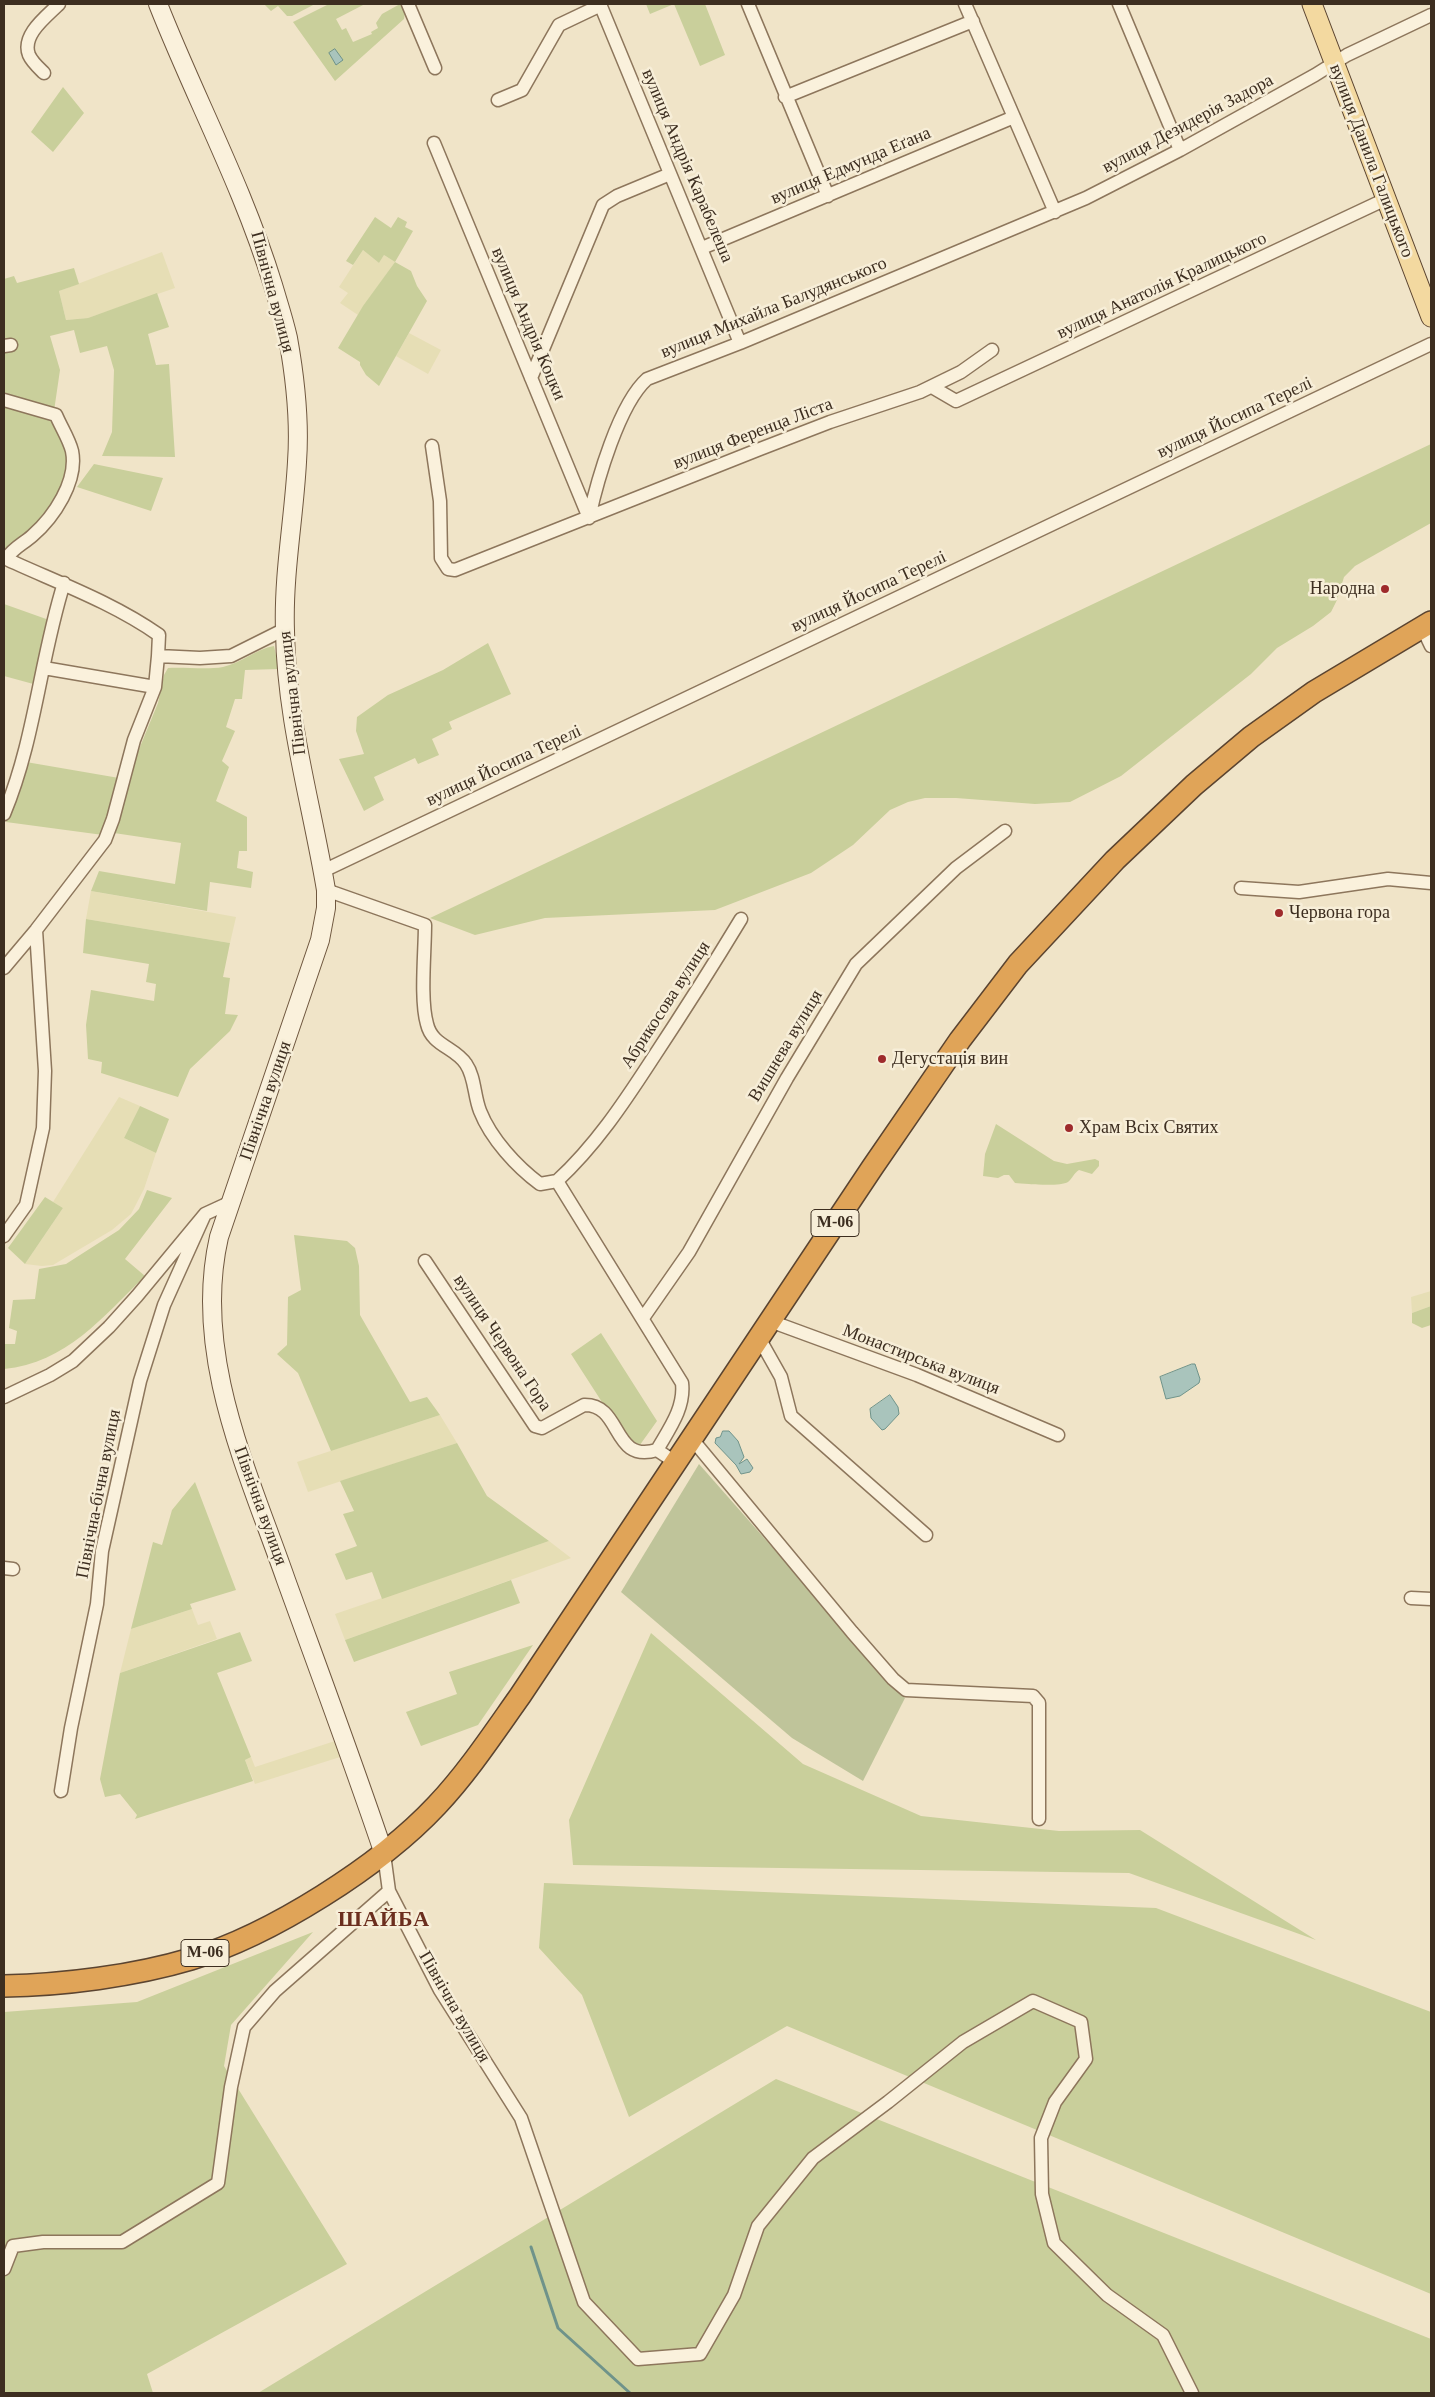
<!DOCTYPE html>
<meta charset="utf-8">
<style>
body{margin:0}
#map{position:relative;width:1435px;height:2397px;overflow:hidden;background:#f0e4c8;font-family:"Times New Roman",serif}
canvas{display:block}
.frame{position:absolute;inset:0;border:5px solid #3d2e20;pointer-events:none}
</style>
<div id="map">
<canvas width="1435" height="2397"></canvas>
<div class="frame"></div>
</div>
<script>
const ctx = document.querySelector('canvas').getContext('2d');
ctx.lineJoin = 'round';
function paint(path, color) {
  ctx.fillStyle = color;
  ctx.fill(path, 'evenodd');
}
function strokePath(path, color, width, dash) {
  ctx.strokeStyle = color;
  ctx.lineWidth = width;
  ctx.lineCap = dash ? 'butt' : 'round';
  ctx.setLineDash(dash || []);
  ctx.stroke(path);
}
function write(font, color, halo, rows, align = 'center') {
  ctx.font = font + ' "Times New Roman",serif';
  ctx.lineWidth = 5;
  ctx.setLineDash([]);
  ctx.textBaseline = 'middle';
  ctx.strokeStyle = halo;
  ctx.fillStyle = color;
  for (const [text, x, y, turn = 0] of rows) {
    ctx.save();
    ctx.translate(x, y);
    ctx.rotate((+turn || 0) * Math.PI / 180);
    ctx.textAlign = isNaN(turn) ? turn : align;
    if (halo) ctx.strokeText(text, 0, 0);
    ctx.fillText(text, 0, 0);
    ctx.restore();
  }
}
paint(new Path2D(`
 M363 250 379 263 384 255 395 262 358 315 340 303 348 293 339 287Z
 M162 252 175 288 88 318 66 320 59 291Z
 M409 333 441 350 428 374 396 356Z
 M91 891 236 917 230 943 86 919Z
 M119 1097 140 1106 124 1138 156 1153 144 1189 131 1214 112 1230 53 1265 42 1266 25 1264 63 1208 53 1202Z
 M1431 1291V1306L1412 1313 1411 1297Z
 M440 1415 457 1443 308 1492 297 1462Z
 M549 1541 571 1558 345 1640 335 1614Z
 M192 1609 198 1625 210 1621 217 1639 120 1673 131 1629Z
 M335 1741 340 1757 255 1784 245 1760 251 1757 255 1767Z`), '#e6deb5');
paint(new Path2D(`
 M264 4H315L292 16H287L278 6 271 11Z
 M329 4H365L336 19 342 30 346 28 353 42 372 34 371 32 378 28 376 23 382 14 400 4 405 13 404 19 335 81 293 22Z
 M646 4H705L725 55 700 66 674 4 650 14Z
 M63 87 84 113 53 152 31 132Z
 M375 217 391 228 398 217 407 222 405 227 413 231 395 262 411 271 417 286 427 301 379 386 366 375 360 365V362L338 348 363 306 395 262 384 255 379 263 363 250 353 265 346 261Z
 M74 268 79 284 59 291 66 320 88 318 157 293 169 327 148 334 156 365 169 364 175 457 102 456 112 432 114 370 107 346 80 353 74 330 50 336 60 370 54 411 4 397V279L14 276 17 283Z
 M4 404 53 420 68 451 67 479 40 524 4 552Z
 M1431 444V523L1355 566 1344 577 1337 600 1331 612 1313 626 1277 648 1251 674 1121 776 1070 802 1035 804 956 798H925L908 802 890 810 853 845 811 873 715 910 545 918 475 935 430 918Z
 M94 464 163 478 151 511 77 487Z
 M4 604 49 620 37 685 4 676Z
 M488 643 511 694 449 722 452 729 432 739 439 755 418 764 415 758 374 777 384 800 364 811 339 759 364 754 356 731 357 717 388 695 443 670Z
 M274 646 279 669 245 670 242 699H235L226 727 235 731 222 761 229 767 216 801 247 817V851H239L237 868 253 872 251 888 210 882 207 911 91 891 99 871 175 884 181 843 114 833 128 776 158 703 164 675 168 668C185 667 207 670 223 667 241 663 256 649 274 646Z
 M26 762 119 778 103 835 6 822 19 795Z
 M86 919 230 943 223 977 230 978 225 1014 238 1015 230 1031 190 1069 178 1097 101 1073 102 1062 88 1059 86 1025 91 990 154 1001 156 984 146 982 149 964 83 953Z
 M140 1106 169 1119 156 1153 124 1138Z
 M996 1124 1054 1161 1067 1164 1095 1159 1099 1161V1166L1092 1174 1079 1170C1074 1173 1072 1179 1068 1182 1060 1187 1026 1184 1015 1183L1009 1175H1004L998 1178 983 1176 985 1154Z
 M147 1190 172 1198 125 1259 145 1276C103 1317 66 1363 4 1369V1344H15L17 1331 9 1328 13 1300 35 1299 39 1269 66 1264 119 1230 139 1209Z
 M45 1197 63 1208 25 1264 8 1248Z
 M294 1235 347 1241 355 1248 359 1266 360 1315 410 1402 427 1397 440 1415 331 1451 298 1373 277 1354 287 1345 288 1297 301 1290Z
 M1431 1306V1325L1422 1328 1412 1323V1313Z
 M601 1333 657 1421 637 1449 609 1413 571 1354Z
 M457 1443 487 1496 549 1541 382 1599 372 1572 346 1580 335 1554 357 1546 343 1514 354 1511 340 1481Z
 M195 1482 236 1590 190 1604 192 1609 131 1629 153 1542 162 1545 172 1510Z
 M511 1580 520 1603 354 1662 345 1640Z
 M240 1632 252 1661 217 1673 251 1757 245 1760 253 1781 135 1819 137 1815 120 1794 105 1797 100 1779 120 1673Z
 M651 1633 803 1764 921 1816 1059 1831 1140 1830 1316 1940 1129 1873 573 1865 569 1820Z
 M533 1645 478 1725 421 1746 406 1712 457 1694 449 1672Z
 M544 1883 1156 1908 1431 2012V2294L787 2026 629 2117 582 1995 539 1948Z
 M313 1932 231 2025 224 2066 347 2264 147 2374 153 2393H4V2012L137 2002Z
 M776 2079 1431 2339V2393H258Z`), '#c9cf9b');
paint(new Path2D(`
 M699 1464 905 1698 863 1781 792 1738 621 1592Z`), '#bfc49a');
const water = new Path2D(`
 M335 49 343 60 336 65 329 53Z
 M1192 1364H1195L1200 1379 1199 1383 1180 1396 1166 1399 1160 1377Z
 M890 1395 898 1407 899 1414 885 1429 882 1430 871 1418 870 1409Z
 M723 1431H729L738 1441 744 1457 739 1464 747 1459 753 1468 750 1472 741 1474 736 1465 715 1443 716 1438 720 1437Z`);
paint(water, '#a9c4bc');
strokePath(water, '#6f938a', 1);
strokePath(new Path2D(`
 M531 2247 558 2328 630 2393`), '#6f938a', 3);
const street = new Path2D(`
 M408 4 435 68
 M600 4 740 343
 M748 4 828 196
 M965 4 1055 212
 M1119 4 1180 150
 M44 73C39 68 32 62 29 55 21 35 47 16 59 4
 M785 97 973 21
 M498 100 522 90 559 25 601 5
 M434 143 589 518
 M702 248 1014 117
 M4 346 11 345
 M531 378 603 205 617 196 670 174
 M932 387 956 401 1386 199
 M4 400 56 415C61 427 69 439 72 451 78 481 54 517 32 536 23 544 13 548 6 559
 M432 446 440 501 441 558 448 569 455 570 760 449 830 422 920 392 961 372 992 350
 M589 518C597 481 619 404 647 379L740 343 1086 198 1180 150 1315 75 1347 55 1431 15
 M4 558C56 582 112 602 159 635L158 656
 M1422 627 1431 646
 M44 668 155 687
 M4 814C35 740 40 659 64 583
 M323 871 1431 344
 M1241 888 1299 892 1388 879 1431 883
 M326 890 425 925C425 952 420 1000 427 1024 432 1046 455 1047 466 1064 475 1077 474 1096 480 1111 491 1139 517 1167 540 1184L557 1181
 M4 968 36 930 105 840 113 819 134 740 155 687 158 656 200 658 231 656 285 629
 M4 1236 26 1205 43 1128 45 1071 36 930
 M425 1261 535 1426 542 1428 584 1405C623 1404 611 1464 657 1450L675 1462
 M643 1318 689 1252 787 1078 856 964 956 868 1005 831
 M770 1321 917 1375 1058 1435
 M759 1338 781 1377 791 1416 926 1535
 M4 1397 50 1375 73 1361 109 1327 137 1296 205 1214 231 1202
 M692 1439 852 1632 893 1679 906 1690 1033 1696 1039 1703V1819
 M657 1450C669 1429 685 1408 682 1383L557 1181C595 1146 623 1104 651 1061 682 1014 712 967 741 919
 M4 1568 13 1569
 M1411 1598 1431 1599
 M61 1791 71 1728 97 1604 102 1551 140 1381 164 1305 205 1214
 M384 1854 389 1891 440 1990 521 2118 584 2302 638 2359 700 2354 734 2295 758 2226 813 2158 888 2102 963 2042 1033 2001 1081 2022 1086 2059 1055 2102 1041 2138 1042 2194 1054 2243 1107 2295 1163 2335 1192 2393
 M4 2269 13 2246 43 2242H122L218 2183 231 2087 244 2027 275 1991 389 1891`);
const secondary = new Path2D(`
 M158 4C195 98 243 187 273 285 278 302 284 320 288 338 295 377 300 421 297 462 294 518 283 575 285 631 286 719 312 805 326 890V908L320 940 219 1237C192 1355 248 1471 286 1580 319 1671 353 1762 384 1854`);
const primary = new Path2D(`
 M1312 4 1431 317`);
const highway = new Path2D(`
 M4 1986C63 1985 134 1976 191 1959 271 1935 380 1866 437 1805 468 1772 493 1734 520 1696L872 1168 960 1040 1018 964 1115 860 1194 785 1251 737 1314 692 1431 622`);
strokePath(street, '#8d765c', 15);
strokePath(secondary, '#6f573f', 20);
strokePath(primary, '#5b4430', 21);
strokePath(highway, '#5b4430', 24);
strokePath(street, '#faf1dc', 12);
strokePath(secondary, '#faf1dc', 18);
strokePath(primary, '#f3d9a0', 19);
strokePath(highway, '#e0a458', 21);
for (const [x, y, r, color] of [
 [1385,589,5,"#9e2a2b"],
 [1279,913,5,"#9e2a2b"],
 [882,1059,5,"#9e2a2b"],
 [1069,1128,5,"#9e2a2b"]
]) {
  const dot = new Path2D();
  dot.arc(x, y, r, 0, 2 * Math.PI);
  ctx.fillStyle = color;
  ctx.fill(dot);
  strokePath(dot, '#f7eed8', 2);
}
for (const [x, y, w] of [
 [835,1223,48],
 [205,1953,48]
]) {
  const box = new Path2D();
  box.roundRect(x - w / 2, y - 13.5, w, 27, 4);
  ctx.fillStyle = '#f7eed8';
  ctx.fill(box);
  strokePath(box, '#3d2e20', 1);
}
write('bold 16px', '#3d2e20', null, [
 ["М-06",835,1223],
 ["М-06",205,1953]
]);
write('18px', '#3d2e20', '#f7eed8', [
 ["вулиця Дезидерія Задора",1188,124,-28],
 ["вулиця Данила Галицького",1371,161,69],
 ["вулиця Андрія Карабелеша",687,166,67],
 ["вулиця Едмунда Еґана",851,166,-23],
 ["вулиця Анатолія Кралицького",1162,286,-25],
 ["Північна вулиця",272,292,75],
 ["вулиця Михайла Балудянського",774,308,-22],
 ["вулиця Андрія Коцки",528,324,67],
 ["вулиця Йосипа Терелі",1235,418,-25],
 ["вулиця Ференца Ліста",753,434,-21],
 ["вулиця Йосипа Терелі",869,592,-25],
 ["Північна вулиця",293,693,-97],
 ["вулиця Йосипа Терелі",504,766,-25],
 ["Абрикосова вулиця",666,1005,-57],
 ["Вишнева вулиця",786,1046,-59],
 ["Північна вулиця",266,1101,-71],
 ["вулиця Червона Гора",502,1343,56],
 ["Монастирська вулиця",921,1360,21],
 ["Північна-бічна вулиця",99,1494,-79],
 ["Північна вулиця",260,1506,70],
 ["Північна вулиця",454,2007,60]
]);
write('18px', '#3d2e20', '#f7eed8', [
 ["Народна",1375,589,"right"],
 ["Червона гора",1289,913],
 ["Дегустація вин",892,1059],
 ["Храм Всіх Святих",1079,1128]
], 'left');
ctx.letterSpacing = '1px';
write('bold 22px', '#6b2e1e', '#f7eed8', [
 ["ШАЙБА",384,1920]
]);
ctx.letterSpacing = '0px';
</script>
